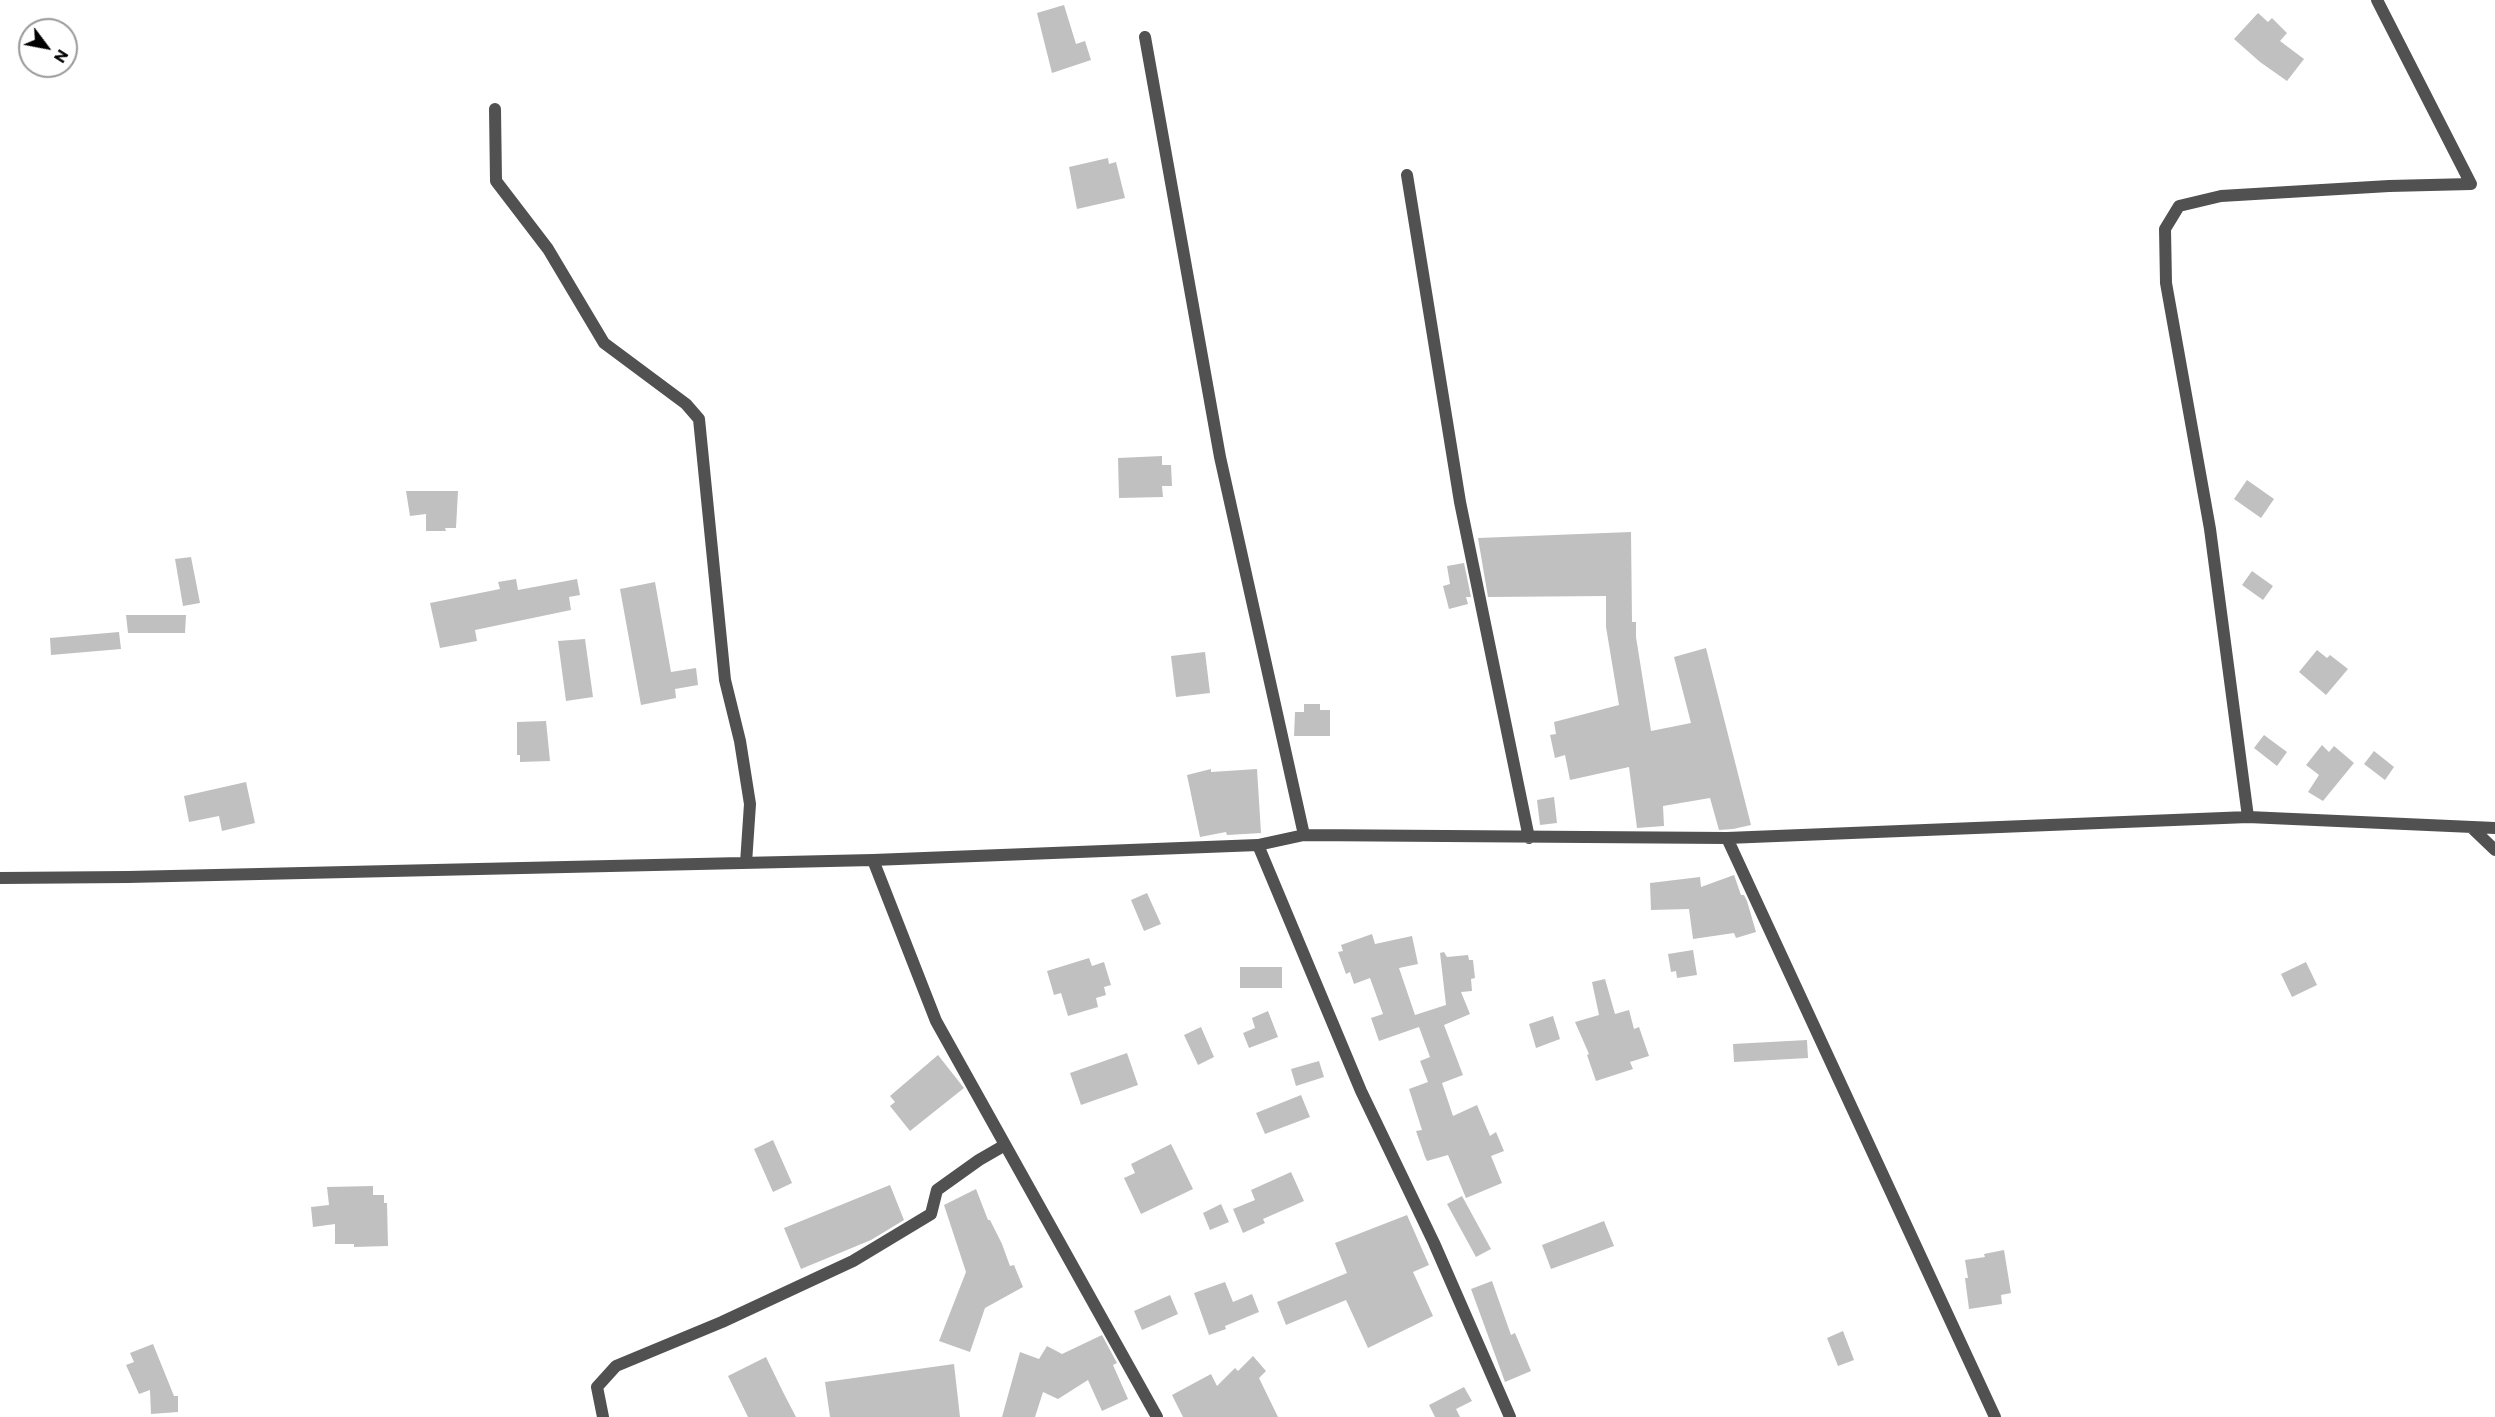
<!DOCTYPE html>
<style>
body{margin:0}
#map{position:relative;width:2495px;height:1417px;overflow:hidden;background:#fff;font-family:Commissioner,sans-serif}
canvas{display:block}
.north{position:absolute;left:18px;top:18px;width:60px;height:60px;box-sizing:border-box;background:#fff;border:2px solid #999;border-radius:50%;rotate:122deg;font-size:16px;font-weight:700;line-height:24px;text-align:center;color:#000}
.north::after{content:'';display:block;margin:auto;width:21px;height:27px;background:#000;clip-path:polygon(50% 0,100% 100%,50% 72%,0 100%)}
</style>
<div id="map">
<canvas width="2495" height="1417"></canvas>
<div class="north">N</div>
</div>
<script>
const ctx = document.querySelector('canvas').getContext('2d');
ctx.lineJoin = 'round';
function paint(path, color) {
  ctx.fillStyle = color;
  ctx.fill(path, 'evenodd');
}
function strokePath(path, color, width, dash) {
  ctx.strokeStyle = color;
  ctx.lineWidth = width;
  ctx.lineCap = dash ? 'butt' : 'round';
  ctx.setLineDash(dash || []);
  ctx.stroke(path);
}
paint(new Path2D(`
 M1064 5 1076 44 1085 41 1091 60 1052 73 1037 13Z
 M2258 13 2268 22 2272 18 2287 33 2280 41 2304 59 2287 81 2260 62 2234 39Z
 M1108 158 1109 164 1116 162 1125 198 1077 209 1069 167Z
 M1162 456V465H1171L1172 486H1162L1163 497 1119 498 1118 458Z
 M2247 480 2274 499 2261 518 2234 499Z
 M406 491H458L456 528H445L446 531H426V514L410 516Z
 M1631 532 1632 622H1636V637L1651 731 1691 723 1674 657 1706 648 1751 825 1733 829 1719 830 1710 798 1663 806 1664 826 1637 828 1629 767 1570 780 1565 755 1555 758 1550 735 1556 734 1554 722 1619 705 1606 627V596L1488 597 1478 538Z
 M191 557 200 603 183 606 175 559Z
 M1464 563 1471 597H1466L1468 604 1449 609 1443 586 1450 584 1447 566Z
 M2252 571 2273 586 2263 600 2242 585Z
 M516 579 518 590 577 579 580 595 569 597 571 610 475 630 477 641 440 648 430 603 500 589 498 582Z
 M655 582 671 672 696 668 698 685 675 689 676 698 641 705 620 589Z
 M126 615H186L185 633H128Z
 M119 632 121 649 51 655 50 638Z
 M585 639 593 697 566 701 558 641Z
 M2317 650 2327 658 2330 655 2348 669 2326 695 2299 672Z
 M1205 652 1210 693 1176 697 1171 656Z
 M1304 704H1320V710H1330V736H1294L1295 712H1304Z
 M546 721 550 761 520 762V755H517V722Z
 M2264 735 2287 752 2277 766 2254 748Z
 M2322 745 2329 752 2334 746 2354 763 2323 801 2308 792 2319 775 2306 765Z
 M2374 751 2394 767 2385 780 2364 764Z
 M1211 769V772L1257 769 1261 833 1227 835 1226 832 1200 837 1187 775Z
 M246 782 255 823 222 831 219 816 189 822 184 796Z
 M1554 797 1557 823 1540 825 1537 800Z
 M1734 875 1741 895H1744L1747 901 1756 932 1736 938 1734 933 1693 939 1689 909 1651 910 1650 883 1700 877 1701 887Z
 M1147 893 1161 924 1144 931 1131 900Z
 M1372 934 1375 944 1412 936 1418 964 1399 968 1415 1015 1446 1005 1440 953 1444 952 1447 957 1468 955 1469 960H1473L1475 978 1471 979 1472 991 1461 992 1470 1014 1444 1025 1463 1075 1442 1083 1453 1116 1477 1105 1490 1136 1496 1132 1504 1151 1491 1156 1502 1183 1466 1198 1448 1155 1427 1161 1425 1157 1416 1131 1422 1130 1409 1089 1428 1082 1420 1061 1430 1057 1419 1027 1379 1041 1371 1018 1383 1014 1370 978 1354 984 1350 972 1346 974 1338 952 1343 951 1341 945Z
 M1693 950 1697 975 1677 978 1676 971 1671 972 1668 954Z
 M1089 958 1092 966 1104 962 1111 985 1104 987 1106 995 1096 998 1098 1007 1068 1016 1061 993 1054 995 1047 971Z
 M2306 962 2317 985 2292 997 2281 974Z
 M1240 967H1282V988H1240Z
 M1605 979 1615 1014 1629 1010 1634 1029 1639 1027 1649 1056 1630 1062 1633 1069 1596 1081 1587 1055 1589 1054 1575 1022 1599 1015 1592 982Z
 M1268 1011 1278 1037 1249 1048 1243 1033 1255 1028 1252 1018Z
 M1553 1016 1560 1039 1536 1048 1529 1024Z
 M1201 1027 1214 1057 1198 1065 1184 1035Z
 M1807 1040 1808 1058 1734 1062 1733 1044Z
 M1127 1053 1138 1085 1081 1105 1070 1073Z
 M938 1055 964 1088 910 1131 890 1106 895 1102 890 1096Z
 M1319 1061 1324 1077 1296 1086 1291 1069Z
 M1301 1095 1310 1117 1265 1134 1256 1113Z
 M773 1140 792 1183 773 1192 754 1149Z
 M1171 1144 1193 1189 1141 1214 1124 1178 1135 1173 1131 1164Z
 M1291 1172 1304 1201 1263 1219 1265 1223 1243 1233 1233 1209 1255 1200 1251 1190Z
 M890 1185 904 1220 871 1240 801 1269 784 1228Z
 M373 1186V1195H384V1203H387L388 1246 354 1247V1244H335V1224L313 1227 311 1207 329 1205 327 1187Z
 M976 1189 988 1220H990L1002 1244 1010 1266 1014 1265 1023 1287 985 1308 970 1352 939 1341 966 1272 944 1205Z
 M1462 1196 1491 1249 1476 1257 1447 1204Z
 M1221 1204 1229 1222 1210 1230 1203 1213Z
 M1407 1215 1429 1265 1413 1272 1433 1316 1368 1348 1346 1300 1286 1325 1277 1302 1347 1273 1335 1243Z
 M1604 1221 1614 1246 1551 1269 1542 1245Z
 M2004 1250 2011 1293 2001 1295 2002 1304 1969 1309 1965 1278H1968L1965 1260 1985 1257 1984 1254Z
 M1492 1281 1511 1335 1515 1333 1531 1371 1505 1382 1471 1289Z
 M1225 1282 1233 1302 1252 1294 1259 1312 1225 1326 1226 1329 1209 1335 1194 1293Z
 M1170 1295 1178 1314 1142 1330 1134 1311Z
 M1843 1331 1854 1360 1838 1366 1827 1338Z
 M1102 1335 1117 1363 1113 1365 1128 1399 1102 1411 1088 1380 1058 1399 1043 1392 1035 1417H1002L1020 1352 1039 1359 1047 1346 1062 1354Z
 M153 1344 174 1396H178V1412L151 1414 150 1390 139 1394 126 1365 134 1362 130 1353Z
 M1253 1356 1266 1371 1259 1378 1278 1417H1183L1172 1395 1211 1374 1217 1386 1235 1368 1238 1371Z
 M766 1357 783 1392 796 1417H748L728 1376Z
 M954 1364 960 1417H830L825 1382Z
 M1464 1387 1472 1401 1456 1409 1460 1417H1435L1429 1405Z`), '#c0c0c0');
strokePath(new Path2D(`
 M1145 37 1220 457 1304 835
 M495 109 496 181 548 249 604 343 686 404 699 419 725 680 740 741 750 804 746 863
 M1407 175 1460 502 1529 838
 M2248 817 2210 529 2166 283 2165 229 2179 206 2221 196 2389 186 2471 184 2377 0
 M2473 829 2495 850
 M1727 838 1995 1417
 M1258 845 1361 1091 1434 1243 1510 1417
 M873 860 936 1021 1157 1417
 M0 878 128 877 873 860 1258 845 1304 835 1727 838 2248 817 2495 828
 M603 1417 597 1387 616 1366 722 1322 853 1261 931 1214 937 1190 979 1160 1005 1145`), '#515151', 12);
</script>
